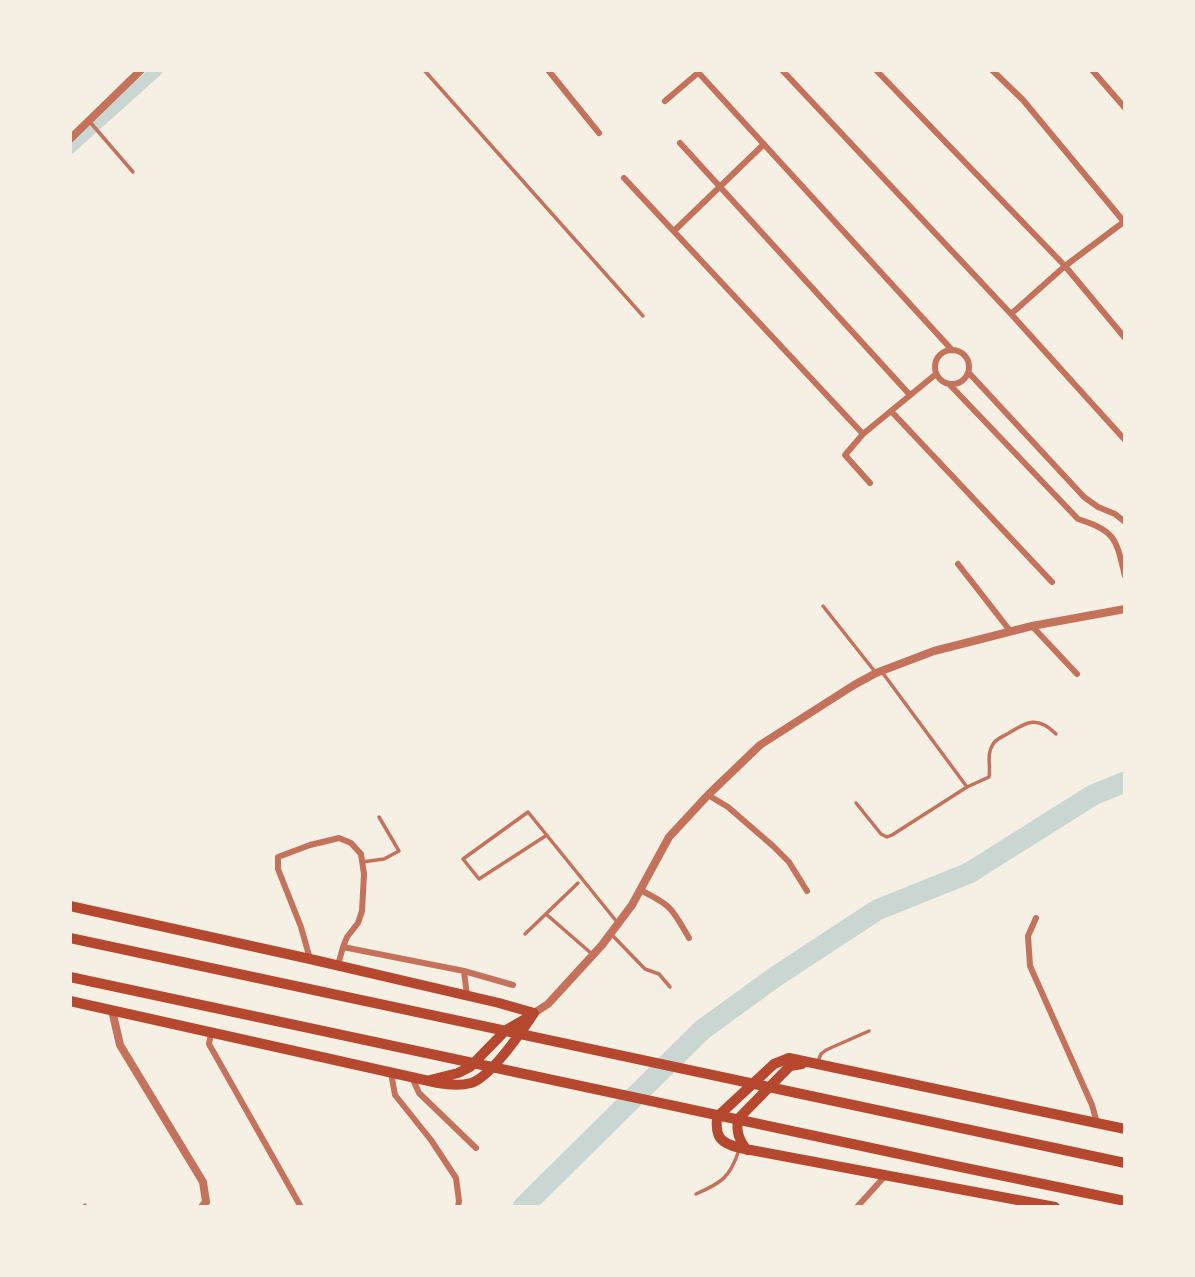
<!DOCTYPE html>
<style>
body{margin:0}
#map{position:relative;width:1195px;height:1277px;overflow:hidden;background:#f6efe4;font-family:Raleway,sans-serif}
canvas{display:block}
.frame{position:absolute;inset:0;border:72px solid #f6efe4;pointer-events:none}
</style>
<div id="map">
<canvas width="1195" height="1277"></canvas>
<div class="frame"></div>
</div>
<script>
const ctx = document.querySelector('canvas').getContext('2d');
ctx.lineJoin = 'round';
function strokePath(path, color, width, dash) {
  ctx.strokeStyle = color;
  ctx.lineWidth = width;
  ctx.lineCap = dash ? 'butt' : 'round';
  ctx.setLineDash(dash || []);
  ctx.stroke(path);
}
strokePath(new Path2D(`
 M70 148 157 70`), '#c9d6d2', 12);
strokePath(new Path2D(`
 M523 1207 702 1030 775 977 877 910 969 873 1093 795 1125 782`), '#c9d6d2', 21);
strokePath(new Path2D(`
 M424 70 643 316
 M90 122 133 172
 M823 606 876 673
 M967 787 989 777C991 765 986 755 993 744 996 739 1002 737 1007 734 1027 722 1037 715 1056 734
 M856 803 881 834 887 837 892 835 967 787 882 672
 M547 835 479 879 463 859 528 812 617 922
 M362 862 384 859 399 851 379 817
 M546 914 592 954
 M525 934 578 883
 M611 934 645 969 659 974 670 987
 M818 1061 821 1054 826 1050 869 1031
 M696 1194C721 1183 730 1178 739 1150
 M85 1205 86 1207`), '#c5725c', 3.5);
strokePath(new Path2D(`
 M548 70 599 133
 M696 70 952 350
 M782 70 1011 314
 M876 70 1065 266 1125 338
 M992 70 1023 100 1125 223
 M1092 70 1125 108
 M665 101 699 72
 M680 143 910 395
 M624 178 863 434
 M1125 221 1065 266 1011 314 1125 440
 M674 231 764 144
 M935 367a17 17 0 1 1 34 0a17 17 0 1 1-34 0Z
 M969 373 1084 497 1098 507 1115 514 1125 522
 M950 385 1078 519C1116 531 1116 539 1125 576
 M891 411 1052 582
 M870 483 845 455 863 434 936 374
 M958 564 1011 632
 M1032 626 1077 674
 M708 795 728 807 773 846 789 862 807 891
 M640 890C671 905 672 908 689 938
 M1036 918 1028 936 1030 966 1092 1105 1097 1123
 M310 959 301 927 278 869V857L310 845 339 838 351 843 361 854 364 874 362 911 358 923 347 937 343 947
 M338 965 343 947 464 971 467 996
 M464 971 513 985
 M211 1033 209 1044 301 1207
 M391 1073 395 1095 431 1140 456 1178 459 1201 458 1207
 M412 1077 419 1093 476 1148
 M857 1207 885 1176`), '#c5725c', 6);
strokePath(new Path2D(`
 M70 139 141 70
 M112 1010 120 1045 203 1182 206 1202 202 1207
 M534 1013 548 1004 602 945 632 905 669 837 708 795 760 745 854 685 876 673 934 651 1032 626 1125 609`), '#c5725c', 8);
strokePath(new Path2D(`
 M70 906 310 959 499 1003 534 1013
 M70 938 1125 1163
 M70 977 951 1165 1125 1201
 M70 1001 438 1083C450 1085 460 1086 471 1083 491 1077 522 1031 534 1013
 M430 1080 458 1073 470 1067 506 1030 532 1015
 M747 1150C739 1140 736 1132 738 1119L790 1066 802 1064
 M1055 1207 740 1148C720 1143 715 1137 717 1117L774 1064 789 1058 1125 1129`), '#b5482f', 10);
</script>
